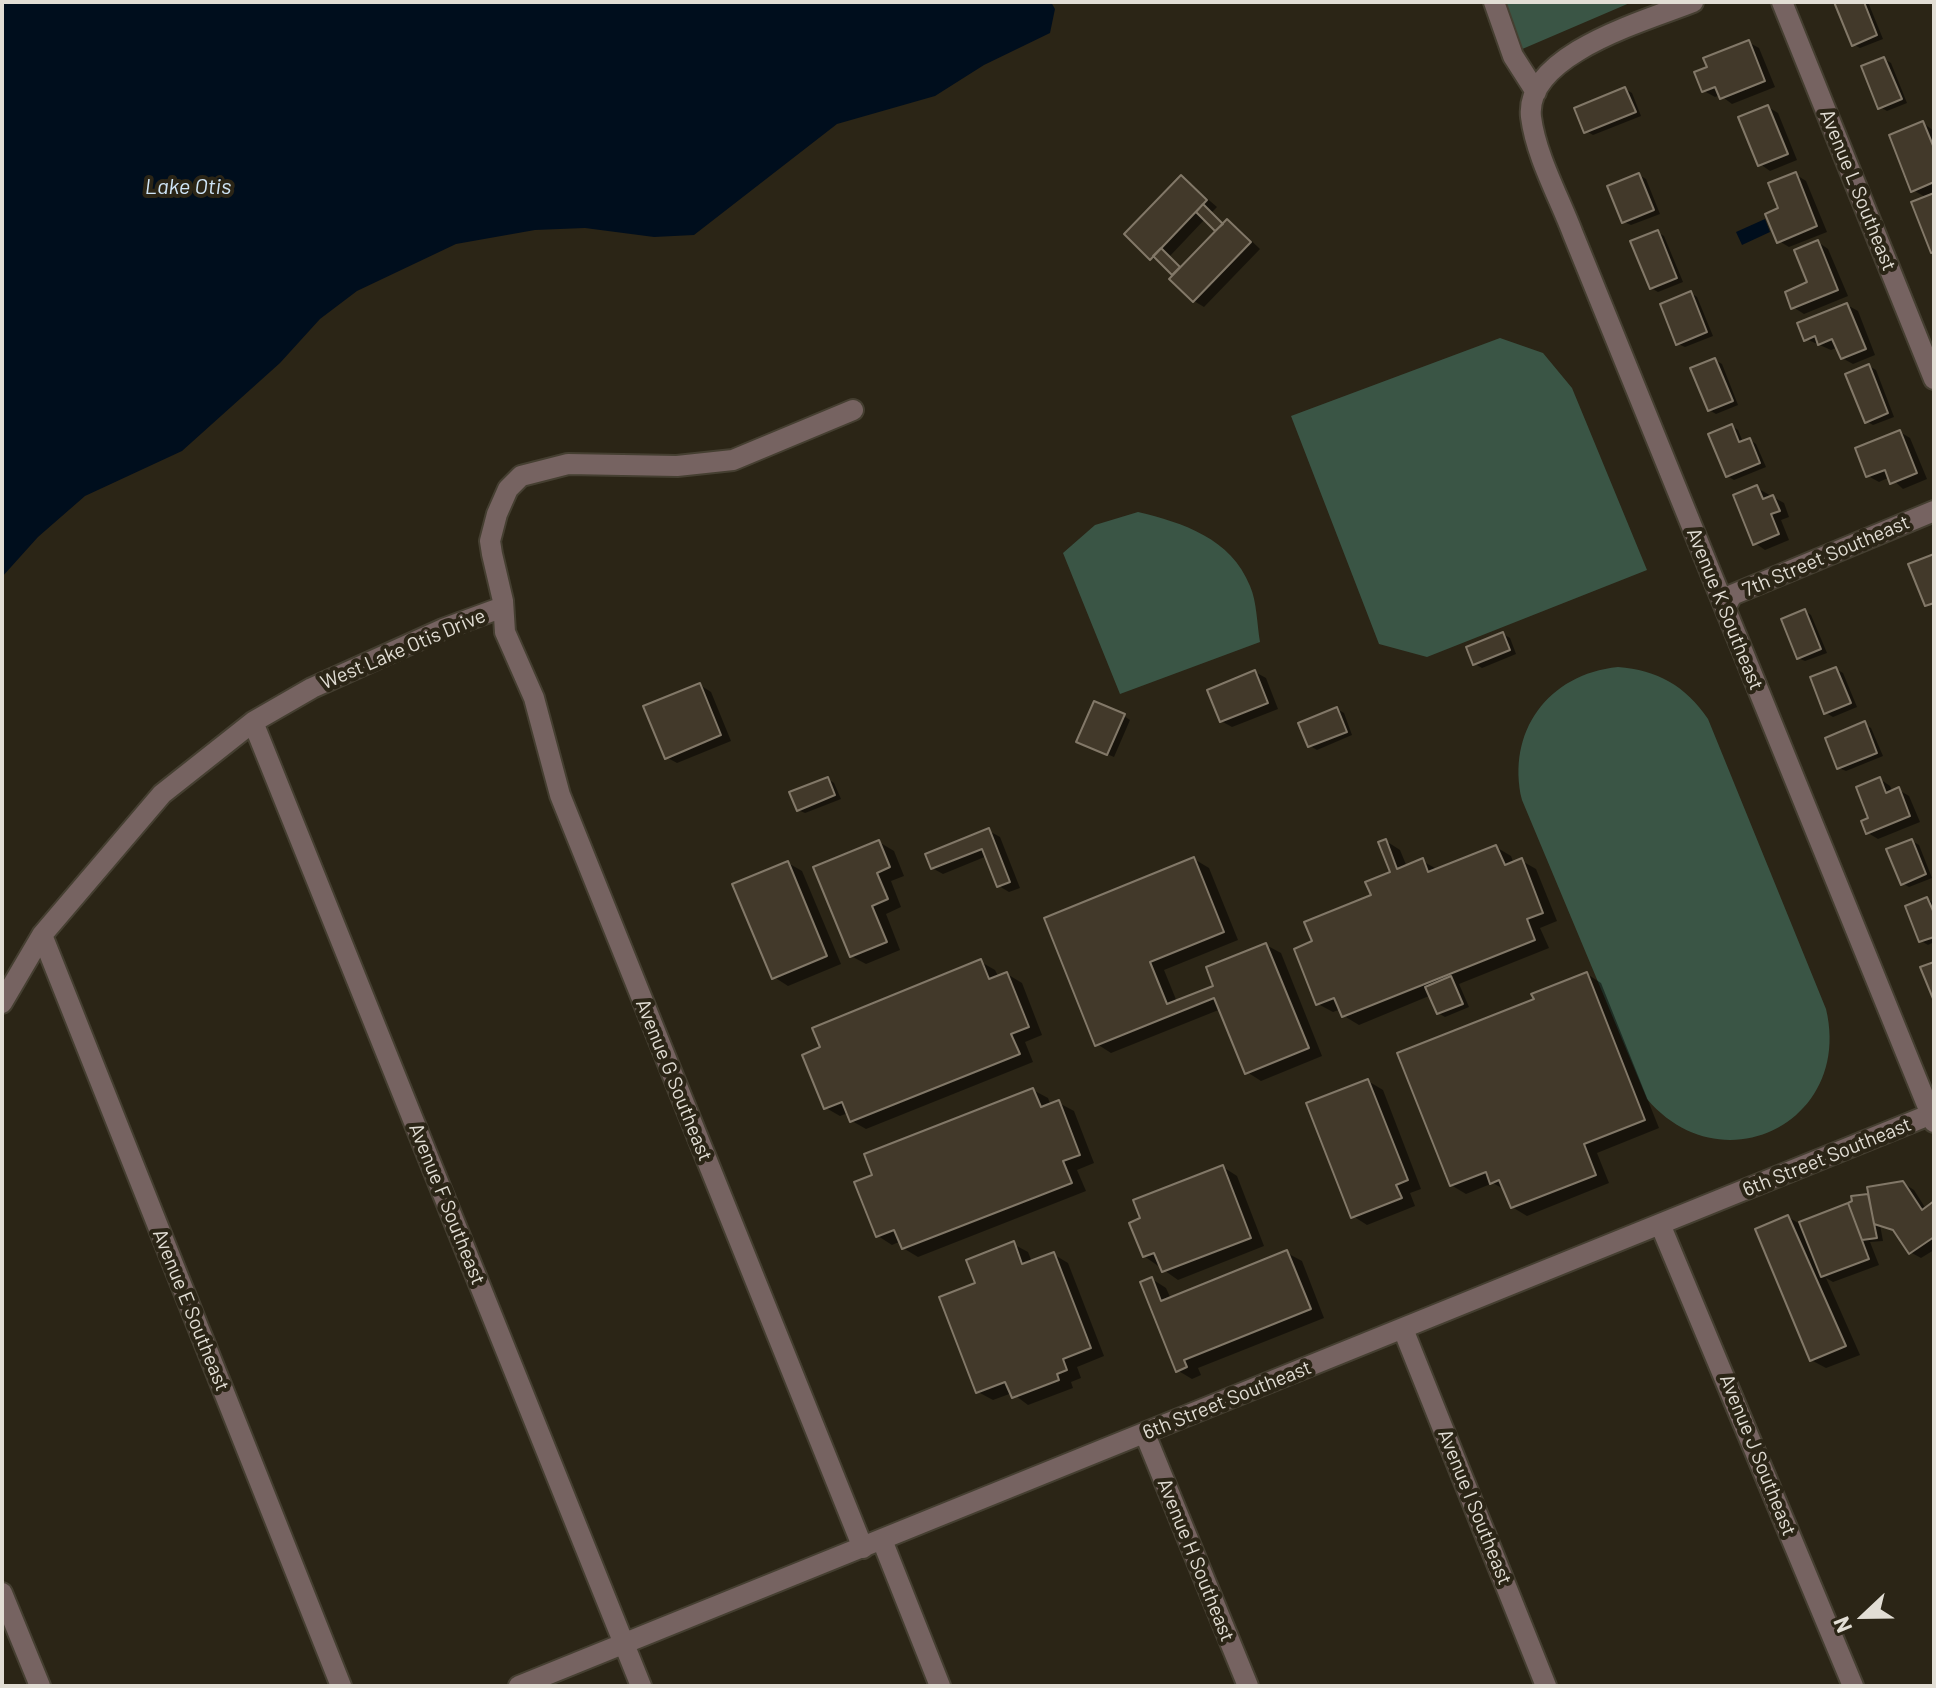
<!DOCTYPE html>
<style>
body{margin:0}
#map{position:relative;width:1936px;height:1688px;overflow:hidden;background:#2b2516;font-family:Barlow,sans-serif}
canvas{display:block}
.frame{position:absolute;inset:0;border:4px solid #e2ded5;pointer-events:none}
.north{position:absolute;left:1824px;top:1576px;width:80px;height:80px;-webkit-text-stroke:6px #2b2516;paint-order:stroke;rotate:248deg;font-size:22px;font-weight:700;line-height:32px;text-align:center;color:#e2ded5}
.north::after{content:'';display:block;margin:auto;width:28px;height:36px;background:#e2ded5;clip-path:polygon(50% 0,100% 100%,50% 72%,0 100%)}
</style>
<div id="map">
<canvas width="1936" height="1688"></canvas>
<div class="frame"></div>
<div class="north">N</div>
</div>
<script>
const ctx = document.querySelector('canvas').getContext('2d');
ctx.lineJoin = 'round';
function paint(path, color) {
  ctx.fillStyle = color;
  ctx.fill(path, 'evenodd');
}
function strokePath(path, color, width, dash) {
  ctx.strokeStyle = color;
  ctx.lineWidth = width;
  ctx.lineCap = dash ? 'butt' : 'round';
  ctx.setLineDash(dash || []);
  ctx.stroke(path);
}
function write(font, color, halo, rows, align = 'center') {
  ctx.font = font + ' Barlow,sans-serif';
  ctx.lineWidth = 8;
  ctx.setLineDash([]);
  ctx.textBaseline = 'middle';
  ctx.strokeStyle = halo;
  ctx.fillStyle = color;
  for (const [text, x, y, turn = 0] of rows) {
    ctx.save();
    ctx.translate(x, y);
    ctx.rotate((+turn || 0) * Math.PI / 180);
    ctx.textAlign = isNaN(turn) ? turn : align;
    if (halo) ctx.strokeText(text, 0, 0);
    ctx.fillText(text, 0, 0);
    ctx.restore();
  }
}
paint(new Path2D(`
 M1504 2H1632L1520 50Z
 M1500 338 1543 353 1572 388 1647 570 1427 657 1379 644 1291 416Z
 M1138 512C1183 523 1231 538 1250 586 1257 602 1257 625 1260 642L1120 694 1063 553 1095 525Z
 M1618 667C1657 670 1686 686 1708 719L1826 1009C1853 1122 1722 1187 1647 1099L1522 800C1506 732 1548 674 1618 667Z`), '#3a5545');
paint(new Path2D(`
 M2 2H1051L1055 9 1050 33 984 65 935 96 837 124 694 235 654 237 585 228 535 230 456 244 357 291 320 319 280 363 182 451 85 496 38 537 2 577Z
 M1765 219 1770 232 1742 245 1736 232Z`), '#000e1d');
paint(new Path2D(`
 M1836 2H1868L1883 39 1860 48 1853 44Z
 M1748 42 1759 48 1775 87 1732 104 1720 95 1715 97 1704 91Z
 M1884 59 1891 63 1907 103 1887 111 1880 107Z
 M1625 89 1632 93 1641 116 1593 135 1586 131Z
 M1768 107 1778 113 1797 160 1770 171 1760 164Z
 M1923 123 1934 131V252L1927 198 1913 190Z
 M1795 174 1806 181 1827 232 1789 247 1779 241 1781 209Z
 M1639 175 1646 179 1660 214 1631 225 1624 222Z
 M1182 177 1217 207 1211 213 1224 225 1228 221 1238 228 1260 249 1204 307 1194 301 1163 263 1151 258ZM1205 219 1218 231 1181 269 1169 257Z
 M1657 232 1664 236 1683 282 1658 292 1651 288Z
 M1818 242 1828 249 1848 296 1804 314 1793 307 1810 284Z
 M1691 293 1697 297 1713 336 1685 347 1678 344Z
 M1847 305 1858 311 1875 355 1853 364 1842 358 1838 347 1831 350 1806 339Z
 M1715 360 1722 364 1738 405 1716 414 1709 410Z
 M1869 366 1876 370 1894 417 1873 425 1866 421Z
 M1732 426 1738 430 1743 442 1750 440 1756 444 1766 467 1734 480 1727 476Z
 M1900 432 1910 438 1927 479 1903 489 1890 477 1879 482 1868 476Z
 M1757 488 1784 503 1789 517 1781 520 1789 540 1765 550 1755 543Z
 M1805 611 1811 615 1827 653 1805 661 1798 658Z
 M1503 634 1510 638 1516 654 1482 668 1475 664Z
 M1836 669 1843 673 1857 707 1833 717 1826 713Z
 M1255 672 1266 678 1278 709 1232 727 1221 721Z
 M700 685 711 692 731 741 677 763 666 757Z
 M1337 709 1344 713 1352 735 1317 750 1310 746Z
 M1124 716 1130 720 1114 757 1085 745Z
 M1864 724 1871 728 1883 756 1846 771 1839 768Z
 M828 779 834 783 841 799 805 813 798 810Z
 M1880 779 1890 786 1893 792 1899 790 1909 796 1920 822 1878 839 1868 833Z
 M989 831 1000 837 1020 888 1009 892 999 886 987 856 943 874 932 868Z
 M1386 841 1400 850 1407 867 1422 861 1437 869 1496 847 1511 856 1514 864 1522 861 1536 869 1557 921 1540 928 1549 948 1459 984 1469 1007 1445 1017 1438 1013 1429 996 1359 1025 1344 1016 1341 1009 1333 1012 1318 1004 1315 942 1373 896 1393 873Z
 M1912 841 1919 845 1932 878 1909 887 1902 883Z
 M879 842 894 851 904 876 891 881 901 907 886 914 900 950 866 964 851 956Z
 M1194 859 1209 868 1238 940 1164 970 1177 1002 1216 987 1266 945 1281 953 1322 1056 1261 1081 1247 1072 1221 1009 1111 1053 1097 1044Z
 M788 863 802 871 841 964 788 986 774 977Z
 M1927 899 1934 903V942L1928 945 1921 941Z
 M981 962 995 970 999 978 1007 974 1022 983 1042 1035 1025 1042 1033 1062 866 1129 852 1121 848 1113 840 1116 826 1108Z
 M1587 974 1601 983 1659 1128 1597 1153 1609 1183 1527 1216 1512 1207 1505 1190 1493 1183 1466 1194 1451 1185 1536 1001Z
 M1368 1081 1383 1090 1421 1189 1410 1193 1415 1206 1367 1225 1353 1216Z
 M1033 1090 1048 1098 1051 1106 1059 1103 1074 1111 1094 1163 1077 1170 1086 1191 918 1257 903 1248 901 1241 892 1245 878 1236Z
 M1223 1167 1237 1176 1264 1246 1178 1280 1144 1256Z
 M1903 1183 1914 1190 1926 1209 1934 1203V1250L1921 1258 1910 1252 1897 1232 1880 1225 1883 1241 1870 1242 1879 1265 1833 1282 1826 1278 1860 1355 1826 1368 1811 1360 1788 1217 1800 1224 1855 1202 1854 1198 1871 1196Z
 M1013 1244 1028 1252 1032 1262 1053 1254 1068 1263 1104 1356 1077 1367 1081 1378 1071 1382 1073 1388 1028 1405 1012 1393 993 1400 978 1392 977 1285Z
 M1287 1253 1302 1261 1324 1318 1198 1368 1201 1375 1192 1379 1177 1370 1152 1279 1166 1288 1171 1299Z`), '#0007');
const building = new Path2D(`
 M1834 2H1864L1877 35 1852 46Z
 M1749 40 1765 81 1720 99 1715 87 1702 92 1694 72 1707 67 1703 58Z
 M1884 57 1902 99 1878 109 1861 66Z
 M1625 87 1636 112 1584 133 1574 108Z
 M1768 105 1788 154 1758 166 1738 117Z
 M1923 121 1934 148V182L1911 192 1889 135Z
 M1796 172 1817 226 1777 243 1765 214 1778 208 1768 183Z
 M1639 173 1654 210 1622 223 1607 186Z
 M1181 175 1207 200 1150 260 1124 234Z
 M1934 193V252L1931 253 1911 202Z
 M1203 204 1223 224 1215 231 1196 212Z
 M1227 219 1251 242 1193 302 1169 279Z
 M1658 230 1677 278 1650 289 1630 241Z
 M1818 240 1838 290 1791 309 1785 292 1807 282 1794 250Z
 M1161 248 1180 267 1172 275 1153 256Z
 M1691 291 1707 332 1676 345 1660 304Z
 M1847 303 1866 349 1841 359 1832 339 1818 345 1815 336 1804 341 1797 323Z
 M1715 358 1733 401 1708 411 1690 368Z
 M1869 364 1888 413 1865 423 1845 374Z
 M1732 424 1739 442 1750 438 1760 463 1726 477 1708 434Z
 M1900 430 1917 473 1890 484 1885 470 1866 477 1855 448Z
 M1757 485 1763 499 1773 495 1780 511 1771 514 1779 534 1753 545 1733 495Z
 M1934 554V603L1925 606 1908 564Z
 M1805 609 1821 649 1797 659 1781 619Z
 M1503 632 1510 650 1473 665 1466 647Z
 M1836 667 1851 703 1824 714 1810 677Z
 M1255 670 1268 703 1220 722 1207 690Z
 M700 683 721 735 665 759 643 706Z
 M1094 701 1125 714 1107 755 1076 742Z
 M1337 707 1347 732 1308 747 1298 723Z
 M1865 721 1877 753 1837 769 1825 738Z
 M828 777 835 795 797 811 789 792Z
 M1880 777 1886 793 1899 787 1910 816 1866 834 1861 821 1868 818 1856 787Z
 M989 828 1010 882 997 887 982 849 931 869 925 854Z
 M1386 839 1397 869 1423 858 1428 872 1496 845 1505 865 1522 858 1543 913 1527 919 1535 940 1342 1017 1334 998 1316 1005 1294 949 1312 941 1304 922 1371 895 1365 882 1390 872 1378 842Z
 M1912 839 1926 874 1901 885 1886 849Z
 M879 840 890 867 877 873 888 899 872 906 887 942 850 957 813 867Z
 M1194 857 1224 932 1150 962 1167 1004 1213 986 1206 967 1266 943 1309 1048 1245 1074 1214 998 1095 1046 1044 918Z
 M788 861 827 956 772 979 732 884Z
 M1927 897 1934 913V937L1919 942 1905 906Z
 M981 959 989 979 1007 972 1029 1027 1011 1034 1020 1054 850 1122 842 1102 824 1109 802 1055 820 1047 812 1028Z
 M1934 962V1001L1920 967Z
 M1587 972 1645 1120 1584 1144 1596 1175 1511 1208 1499 1180 1490 1184 1486 1172 1450 1186 1397 1053 1534 999 1531 994Z
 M1451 976 1463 1004 1437 1014 1425 987Z
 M1368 1079 1408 1180 1396 1185 1402 1198 1351 1218 1306 1103Z
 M1033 1088 1041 1107 1059 1100 1080 1155 1063 1161 1072 1183 902 1249 894 1230 876 1237 854 1182 872 1175 864 1154Z
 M1223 1165 1251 1238 1162 1272 1154 1253 1143 1257 1129 1223 1140 1218 1133 1200Z
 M1903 1181 1922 1210 1934 1201V1237L1909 1254 1893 1230 1874 1224 1867 1187Z
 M1868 1194 1877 1238 1862 1240 1848 1203 1852 1201 1851 1196Z
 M1848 1203 1869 1259 1821 1277 1799 1222Z
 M1788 1215 1846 1346 1810 1361 1755 1229Z
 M1014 1241 1022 1264 1054 1252 1091 1348 1063 1359 1067 1370 1057 1374 1059 1380 1012 1398 1005 1382 976 1393 939 1297 975 1283 966 1260Z
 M1287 1250 1311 1309 1184 1360 1187 1367 1176 1372 1140 1282 1152 1277 1161 1301Z`);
paint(building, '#42392a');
strokePath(building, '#827868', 2);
const minor = new Path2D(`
 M1494 2 1513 56 1536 92
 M1693 2C1648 20 1524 54 1531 117 1536 156 1559 197 1573 234L1934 1122
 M1782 2 1934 379
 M853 410 733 460 677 466 568 464 521 476 508 489 497 514 490 541 492 554 503 601 505 632 534 698 560 795 863 1548
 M1725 608 1732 595 1934 511
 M253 722 641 1686
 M42 935 341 1686
 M2 1003 42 935 162 794 253 722 312 688 443 629 503 607
 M1660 1224 1853 1686
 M1403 1329 1546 1686
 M1145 1434 1248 1686
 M882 1540 940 1686
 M2 1593 40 1686
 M519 1686 1934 1113`);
strokePath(minor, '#453f31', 24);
strokePath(minor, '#766361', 20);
write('20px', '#e2ded5', '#2b2516', [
 ["Avenue L Southeast",1858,190,68],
 ["7th Street Southeast",1826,556,-23],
 ["Avenue K Southeast",1725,609,68],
 ["West Lake Otis Drive",403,649,-23],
 ["Avenue G Southeast",674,1080,68],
 ["6th Street Southeast",1827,1157,-22],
 ["Avenue F Southeast",447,1204,68],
 ["Avenue E Southeast",191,1310,68],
 ["6th Street Southeast",1227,1400,-22],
 ["Avenue J Southeast",1758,1455,68],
 ["Avenue I Southeast",1475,1507,68],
 ["Avenue H Southeast",1196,1560,68]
]);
write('italic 22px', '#cfe5f7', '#2b2516', [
 ["Lake Otis",188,187]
]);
</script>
